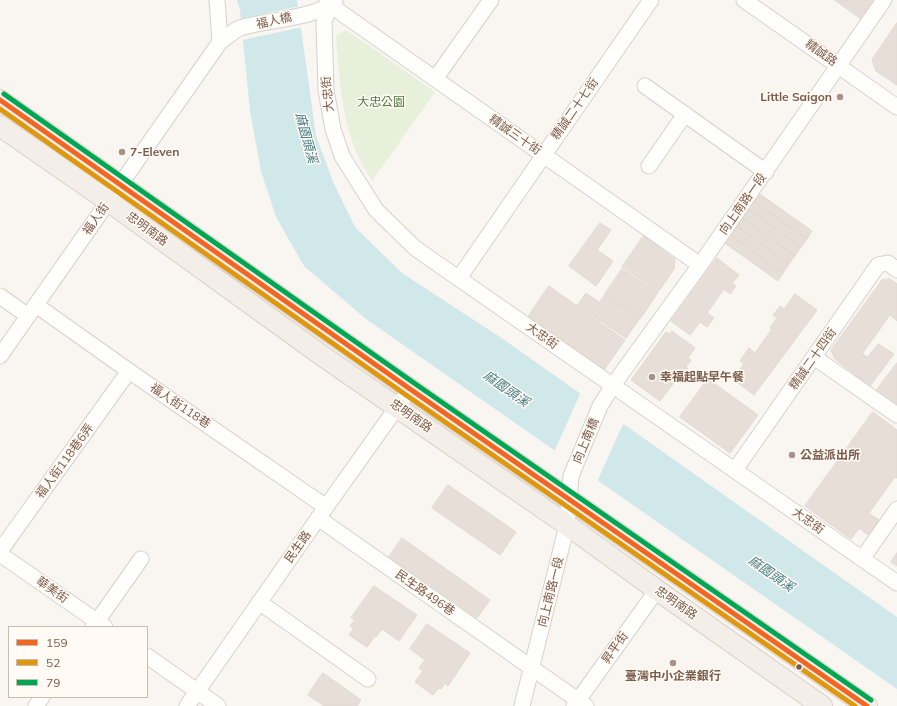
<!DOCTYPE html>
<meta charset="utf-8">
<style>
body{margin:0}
#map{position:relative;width:897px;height:706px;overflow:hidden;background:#f9f5f0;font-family:Mulish,sans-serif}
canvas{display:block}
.legend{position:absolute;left:8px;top:626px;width:140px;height:72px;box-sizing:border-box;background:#fffaf3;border:1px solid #cabbb1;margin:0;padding:5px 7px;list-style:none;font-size:12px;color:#7a5c4d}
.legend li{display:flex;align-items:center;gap:8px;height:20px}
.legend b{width:20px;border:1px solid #cabbb1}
</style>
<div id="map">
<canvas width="897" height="706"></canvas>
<ul class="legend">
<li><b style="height:5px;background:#f26522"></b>159</li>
<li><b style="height:5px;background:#de970f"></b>52</li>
<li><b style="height:5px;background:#00a651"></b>79</li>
</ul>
</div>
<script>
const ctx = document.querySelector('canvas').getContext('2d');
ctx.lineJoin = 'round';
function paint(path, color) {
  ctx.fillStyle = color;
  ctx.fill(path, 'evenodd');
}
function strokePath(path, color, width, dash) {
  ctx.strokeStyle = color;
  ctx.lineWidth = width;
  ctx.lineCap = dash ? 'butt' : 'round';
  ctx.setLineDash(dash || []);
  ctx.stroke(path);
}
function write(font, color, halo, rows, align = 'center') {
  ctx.font = font + ' Mulish,"Noto Sans TC",sans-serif';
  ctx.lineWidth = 3;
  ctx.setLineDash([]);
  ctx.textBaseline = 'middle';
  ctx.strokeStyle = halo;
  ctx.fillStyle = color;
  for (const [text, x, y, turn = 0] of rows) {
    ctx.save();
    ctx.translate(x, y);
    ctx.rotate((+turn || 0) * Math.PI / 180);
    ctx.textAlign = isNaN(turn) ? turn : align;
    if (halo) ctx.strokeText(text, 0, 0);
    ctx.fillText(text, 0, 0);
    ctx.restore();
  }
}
paint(new Path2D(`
 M346 30 435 92 372 181C367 171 359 160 355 149 341 113 339 74 336 36Z`), '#e7f0db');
paint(new Path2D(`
 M237 0H297L316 136 334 184 355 227 402 273 503 339 897 617V689L366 319 304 266 276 217 261 171 250 111 240 10Z`), '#d0e8ea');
paint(new Path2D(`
 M300 6 303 27 242 40 239 19Z
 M581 392 624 422 597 482 554 452Z`), '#f9f5f0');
const building = new Path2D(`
 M835 0H871L876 3 863 20Z
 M897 23V85L876 71 872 60Z
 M757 192 812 231 807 239 752 200Z
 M752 200 807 239 801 247 746 208Z
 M746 208 801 247 795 256 740 216Z
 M740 216 795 256 789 264 734 224Z
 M600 223 611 230 597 250 613 261 596 286 569 266Z
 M734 224 789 264 783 273 728 233Z
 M728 233 783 273 778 281 722 241Z
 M645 234 661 245 659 248 675 259 674 269 659 291 622 267Z
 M717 258 739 275 732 283 736 286 730 294 724 289 707 313 714 318 707 327 700 322 690 335 671 321Z
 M622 269 658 292 641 318 605 294Z
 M890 279 897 284V321L890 315 862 354 868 357 878 344 894 354 870 386 835 359 831 350 882 280Z
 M549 286 577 306 586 293 599 302 590 316 625 340 604 370 528 317Z
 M795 294 817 310 754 395 733 379 744 364 740 361 749 348 755 353 772 329 770 328 777 318 773 315 780 306 784 309Z
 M605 295 640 318 626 338 591 315Z
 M672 331 695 348 688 358 691 360 686 367 688 369 679 382 676 380 660 401 631 380 666 332 670 334Z
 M897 363V406L876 391Z
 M708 379 758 415 730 453 680 417Z
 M873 412 897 430V478L895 477 869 513 879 520 868 535 859 528 851 539 805 506Z
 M448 485 516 532 500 555 432 508Z
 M402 538 490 600 477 618 389 557Z
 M897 553V566L891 562Z
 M374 586 417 615 399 641 382 629 376 637 375 636 367 647 349 635 354 628 350 626 355 620 351 618Z
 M427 624 470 653 448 686 445 683 441 689 439 688 433 695 415 682 423 671 419 668 425 660 410 649Z
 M323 673 361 700 357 706H324L308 695Z`);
paint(building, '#e6ded7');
strokePath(building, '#e2d8d2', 1);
const minor = new Path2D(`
 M217 0 220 42
 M327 0 330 5 700 265
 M744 0 897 107
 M330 5 324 22 326 90 333 129 342 156 376 210 415 248 435 262 897 583
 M435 79 491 0
 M645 86 766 172
 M649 166 685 114
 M459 278 651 0
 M0 296 28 316
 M36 305 129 371 326 507
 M0 356 220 42C226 38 233 31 240 28 265 20 318 18 335 1
 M814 357 897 415
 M735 470 878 265 888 263 897 270
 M318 518 586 706
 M0 551 129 371
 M0 554 105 627
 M862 559 897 509
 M259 602 368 679
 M93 627 141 559
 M147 656 218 706
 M36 706 42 697
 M187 706 326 507 410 389
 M522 706 567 525 571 476 600 406 613 385 700 265 884 0
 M574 706 657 590`);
const major = new Path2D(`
 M0 100 410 389 867 706
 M0 126 108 201 324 357 567 525 657 590 822 706`);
strokePath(minor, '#d7d1cb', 17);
strokePath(major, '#dad1cc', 22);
strokePath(minor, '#fefefd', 15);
strokePath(major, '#f3eee8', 20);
strokePath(new Path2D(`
 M0 100 410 389 867 706`), '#f26522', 5);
strokePath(new Path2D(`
 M0 109 406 395 855 706`), '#de970f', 5);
strokePath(new Path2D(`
 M4 94 414 383 871 700`), '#00a651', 5);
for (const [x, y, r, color] of [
 [840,97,4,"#a69286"],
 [122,152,4,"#a69286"],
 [652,377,4,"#a69286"],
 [792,455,4,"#a69286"],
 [673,663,4,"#a69286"],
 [799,667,3.5,"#7a5c4d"]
]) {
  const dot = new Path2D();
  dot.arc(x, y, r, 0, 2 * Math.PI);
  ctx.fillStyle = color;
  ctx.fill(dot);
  strokePath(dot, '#fffaf3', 1.5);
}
write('12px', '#7a5c4d', '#fffaf3', [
 ["福人橋",274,21,-13],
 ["精誠路",821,53,35],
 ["大忠街",328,94,-96],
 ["精誠二十七街",575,109,-55],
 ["精誠三十街",515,135,35],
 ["向上南路一段",743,204,-55],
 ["福人街",96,219,-55],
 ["忠明南路",147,229,36],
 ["大忠街",542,336,35],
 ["精誠二十四街",813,359,-55],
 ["福人街118巷",180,406,34],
 ["忠明南路",411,416,35],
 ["向上南橋",586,441,-67],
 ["福人街118巷6弄",65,461,-54],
 ["大忠街",808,521,35],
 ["民生路",298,547,-55],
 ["華美街",52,590,35],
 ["向上南路一段",551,592,-76],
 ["民生路496巷",425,593,35],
 ["忠明南路",676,603,35],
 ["昇平街",615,648,-55]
]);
write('bold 12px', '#7a5c4d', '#fffaf3', [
 ["Little Saigon",832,97,"right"],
 ["7-Eleven",130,152],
 ["幸福起點早午餐",660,377],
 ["公益派出所",800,455],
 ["臺灣中小企業銀行",673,676,"center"]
], 'left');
write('12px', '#537a41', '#fffaf3', [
 ["大忠公園",381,102]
]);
write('italic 13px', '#437c86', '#fffaf3', [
 ["麻園頭溪",306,138,75],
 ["麻園頭溪",506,389,35],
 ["麻園頭溪",771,574,35]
]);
</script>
